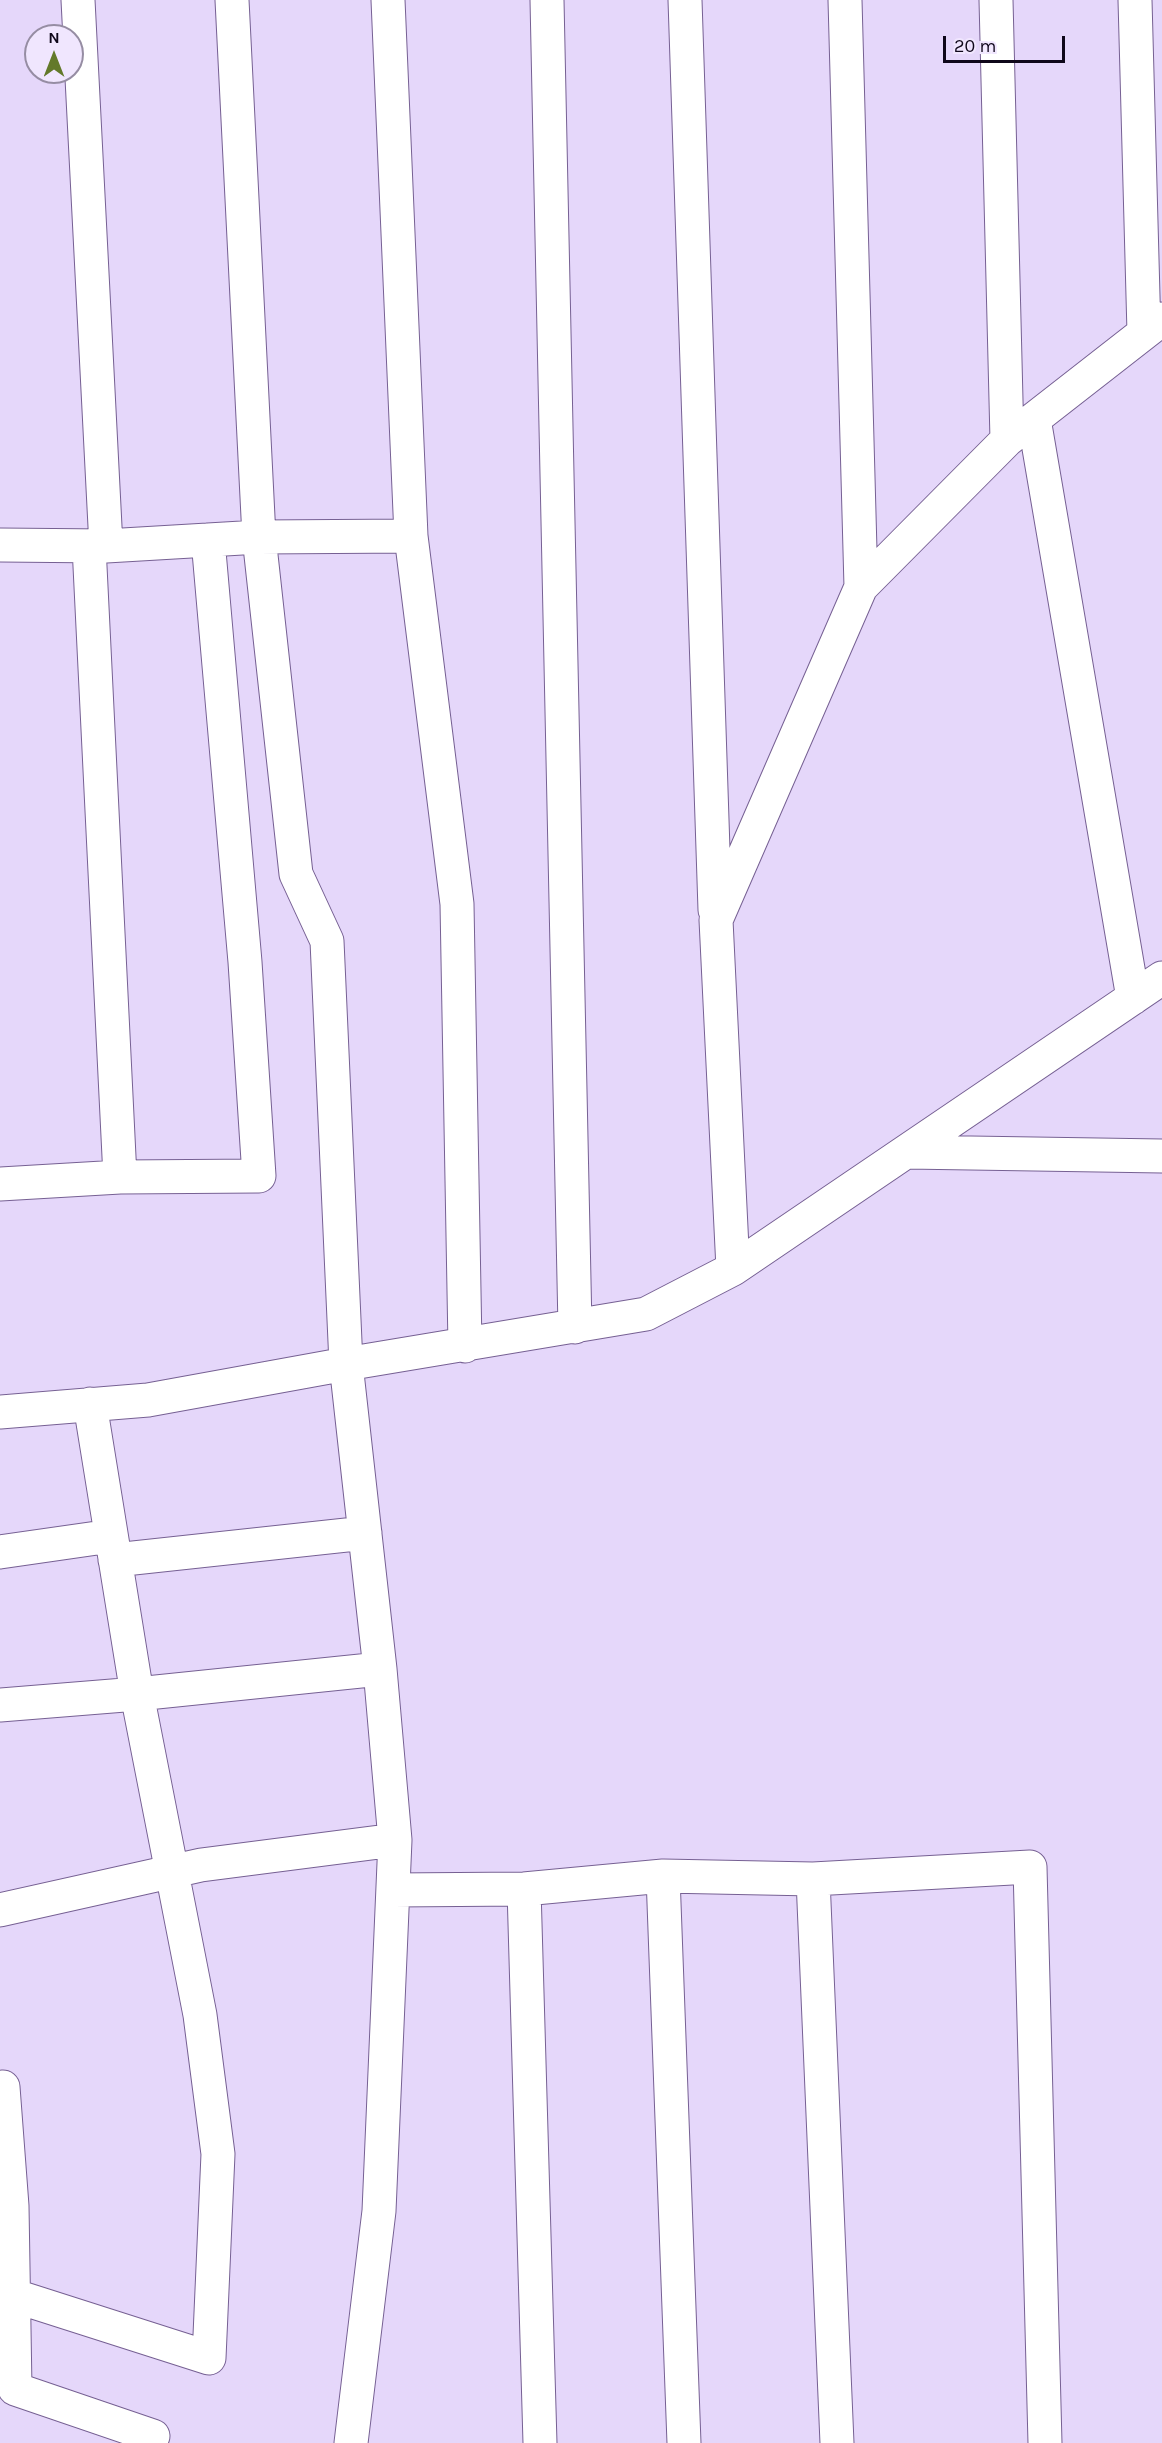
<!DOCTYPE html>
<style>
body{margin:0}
#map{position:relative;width:1162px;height:2443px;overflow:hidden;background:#e5d7fa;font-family:Karla,sans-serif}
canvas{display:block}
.north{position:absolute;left:24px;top:24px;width:60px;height:60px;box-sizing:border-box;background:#f0e6fe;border:2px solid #968da3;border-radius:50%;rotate:0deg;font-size:16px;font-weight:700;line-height:24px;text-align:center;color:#0f071a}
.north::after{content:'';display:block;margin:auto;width:21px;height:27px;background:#63792a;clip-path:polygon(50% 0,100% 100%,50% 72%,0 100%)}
.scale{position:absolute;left:943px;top:36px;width:122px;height:27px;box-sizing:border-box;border:3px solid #0f071a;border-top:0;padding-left:8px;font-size:18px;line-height:21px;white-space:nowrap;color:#0f071a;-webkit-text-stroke:4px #f0e6fe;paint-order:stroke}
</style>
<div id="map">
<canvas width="1162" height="2443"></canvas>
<div class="north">N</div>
<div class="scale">20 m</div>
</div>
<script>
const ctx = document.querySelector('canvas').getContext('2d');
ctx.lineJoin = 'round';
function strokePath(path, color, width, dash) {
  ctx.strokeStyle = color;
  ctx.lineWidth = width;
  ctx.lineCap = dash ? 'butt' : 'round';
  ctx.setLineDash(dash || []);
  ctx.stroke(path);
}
const street = new Path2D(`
 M78 0 106 546
 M232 0 259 537 296 874 327 941 346 1364 380 1669 395 1840 379 2211 351 2443
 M388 0 411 536 457 904 465 1346
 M547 0 575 1327
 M685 0 715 910
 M845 0 861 587
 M996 0 1007 440
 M1135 0 1144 333
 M1034 419 1133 998
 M0 545 106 546 259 537 411 536
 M89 546 120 1177
 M907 1152 1162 1156
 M0 1184 120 1177 259 1176 245 962 208 540
 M733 1269 1162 978
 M0 1412 148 1400 346 1364 646 1314 733 1269 716 920 861 587 1007 440 1162 319
 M0 1552 111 1536
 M115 1560 365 1533
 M0 1705 137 1694 380 1669
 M663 1876 684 2443
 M813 1879 837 2443
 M524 1889 540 2443
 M393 1890 524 1889 663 1876 813 1879 1030 1867 1045 2443
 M0 1910 201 1865 395 1840
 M3 2087 12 2206 15 2389 153 2436
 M15 2296 209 2358 218 2154 200 2015 137 1694 90 1404`);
strokePath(street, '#766093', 35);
strokePath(street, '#fff', 33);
</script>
